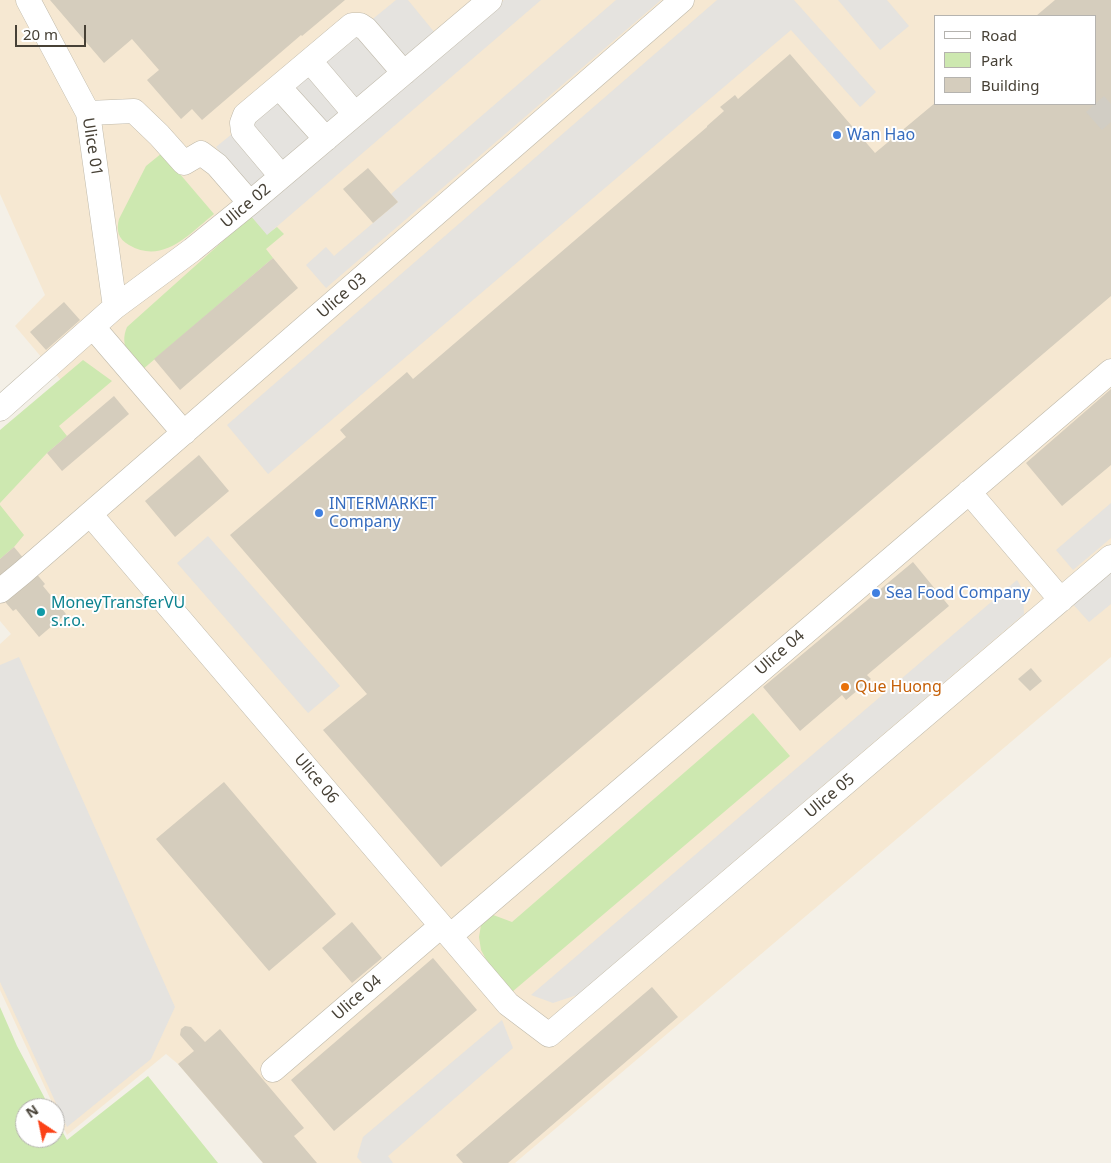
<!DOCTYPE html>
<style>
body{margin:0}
#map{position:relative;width:1111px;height:1163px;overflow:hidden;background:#f4f0e7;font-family:"Noto Sans",sans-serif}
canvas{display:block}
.legend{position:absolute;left:934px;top:15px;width:162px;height:90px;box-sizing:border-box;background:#fff;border:1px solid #b5b3af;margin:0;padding:6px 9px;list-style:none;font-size:15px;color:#474136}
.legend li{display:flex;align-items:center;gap:10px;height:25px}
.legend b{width:25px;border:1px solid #b5b3af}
.north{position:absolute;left:15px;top:1098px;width:50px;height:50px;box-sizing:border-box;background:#fff;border:1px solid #b5b3af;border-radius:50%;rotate:326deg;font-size:14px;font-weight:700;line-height:20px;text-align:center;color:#474136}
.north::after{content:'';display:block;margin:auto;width:18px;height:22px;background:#fb4217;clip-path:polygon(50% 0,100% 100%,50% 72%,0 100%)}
.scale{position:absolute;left:15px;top:25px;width:71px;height:22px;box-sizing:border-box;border:2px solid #474136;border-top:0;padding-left:6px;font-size:15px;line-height:18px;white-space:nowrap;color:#474136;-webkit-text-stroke:4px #fff;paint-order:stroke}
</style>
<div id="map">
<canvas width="1111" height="1163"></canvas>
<ul class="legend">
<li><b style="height:6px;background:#fff"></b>Road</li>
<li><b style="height:14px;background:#cde8b0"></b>Park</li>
<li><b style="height:14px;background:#d5cdbd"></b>Building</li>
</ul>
<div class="north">N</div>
<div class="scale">20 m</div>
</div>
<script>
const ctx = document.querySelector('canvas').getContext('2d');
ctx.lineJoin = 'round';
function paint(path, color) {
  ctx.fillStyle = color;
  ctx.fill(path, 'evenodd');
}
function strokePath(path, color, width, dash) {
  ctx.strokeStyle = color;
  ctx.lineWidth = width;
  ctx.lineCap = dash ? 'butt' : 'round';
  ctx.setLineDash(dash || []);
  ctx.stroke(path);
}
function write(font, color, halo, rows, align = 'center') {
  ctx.font = font + ' "Noto Sans",sans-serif';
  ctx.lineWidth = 4;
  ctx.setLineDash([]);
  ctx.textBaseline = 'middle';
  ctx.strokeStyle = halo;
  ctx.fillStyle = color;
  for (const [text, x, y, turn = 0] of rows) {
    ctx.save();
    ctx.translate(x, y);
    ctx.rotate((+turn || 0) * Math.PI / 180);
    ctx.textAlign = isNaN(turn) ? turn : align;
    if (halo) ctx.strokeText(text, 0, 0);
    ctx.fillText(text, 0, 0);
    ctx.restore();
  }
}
paint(new Path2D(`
 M0 0H1111V657L515 1163H263L178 1064 166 1054 67 1135 0 990V644L11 634 0 621V475L81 404 15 326 45 295 0 194ZM935 16H1095V104H935Z`), '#f6e8d2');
paint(new Path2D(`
 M162 153 214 214C189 234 163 265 129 245 118 239 116 230 119 219L146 166Z
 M251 216 267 234 277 227 284 234 266 249 273 258 142 370C130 357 119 346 127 327Z
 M83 360 112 381 59 426 67 436 47 453 0 503V430Z
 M0 505 24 535 14 547 0 559Z
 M753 713 790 756 512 992 488 963 481 950 479 937 481 925 488 913 512 922Z
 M0 1007 17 1046 50 1108H25V1138H55V1118L67 1140 148 1076 218 1163H0Z`), '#cde8b0');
paint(new Path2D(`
 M396 0H408L435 33 250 187 216 147Z
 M504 0H541L267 235 251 216Z
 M616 0H661L326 288 306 265 326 247 334 256 398 202 391 194Z
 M717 0H794L876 92 860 107 791 30 268 474 227 425Z
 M838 0H887L909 26 880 50Z
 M1111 503V538L1073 570 1056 550Z
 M208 536 340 686 308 713 177 563Z
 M1111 567V604L1089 622 1071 602Z
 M1017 580 1023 590 1024 614 577 995 553 1003 531 995Z
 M19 657 175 1007 151 1059 67 1127 0 982V665Z
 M502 1020 513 1048 388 1156 393 1163H362L357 1157 363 1137Z`), '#e5e3df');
paint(new Path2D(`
 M50 0H345L302 36 301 35 202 120 192 109 181 119 147 80 159 70 132 39 104 63Z
 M1055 0H1111V296L441 867 323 730 367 694 230 535 346 437 340 430 407 372 413 379 707 127V126L724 111 720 107 735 95 738 99 790 54 875 153 935 103V104H1095V16H1036Z
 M368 168 398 202 373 223 343 189Z
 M273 258 298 288 180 390 154 359Z
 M64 302 80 320 46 350 30 332Z
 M1111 389V465L1062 506 1026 463Z
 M114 396 129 414 62 471 47 453Z
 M199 455 229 491 175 537 145 501Z
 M14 547 45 584 43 586 66 614 39 637 16 609 13 611 0 596V559Z
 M913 562 949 606 867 675 871 679 846 700 842 695 800 731 763 687Z
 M1031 668 1042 681 1030 691 1018 679Z
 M224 782 336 914 269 971 156 839Z
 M352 922 382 958 352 983 322 948Z
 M433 958 477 1010 334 1131 291 1080Z
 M652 987 678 1017 508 1163H463L456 1155Z
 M185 1026 191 1027 205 1042 220 1029 304 1128 294 1136 317 1163H263L178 1064 194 1051 180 1035 181 1029Z`), '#d5cdbd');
strokePath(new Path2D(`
 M1095 104 1111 122`), '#d1cdc4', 24, [24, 12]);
const minor = new Path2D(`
 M28 0 88 113 115 307
 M310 61 355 114
 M279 87 326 139
 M88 113 134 111 159 135 184 163 201 153 217 165 250 203
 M281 176 243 131 242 123 245 115 352 25H360L366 29 404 73
 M93 327 184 433
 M0 409 115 307 192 250 250 203 490 0
 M969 492 1061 600
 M90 514 508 1004 549 1035 1111 557
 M0 591 22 573 682 0
 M450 936 1111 371
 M273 1070 441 926`);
strokePath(minor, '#bfb9aa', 25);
strokePath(minor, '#fff', 24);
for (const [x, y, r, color] of [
 [837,135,5,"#3f7fe0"],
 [319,513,5,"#3f7fe0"],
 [876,593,5,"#3f7fe0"],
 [41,612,5,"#0f9aa8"],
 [845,687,5,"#e8710a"]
]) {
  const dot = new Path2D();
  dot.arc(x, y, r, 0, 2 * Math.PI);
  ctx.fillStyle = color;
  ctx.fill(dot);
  strokePath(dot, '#fff', 2);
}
write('16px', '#366cbe', '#fff', [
 ["Wan Hao",847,135],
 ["INTERMARKET",329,504],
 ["Company",329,522],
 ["Sea Food Company",886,593]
], 'left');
write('16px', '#474136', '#fff', [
 ["Ulice 01",92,147,81],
 ["Ulice 02",246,206,-40],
 ["Ulice 03",342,296,-41],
 ["Ulice 04",780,653,-41],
 ["Ulice 06",316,779,50],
 ["Ulice 05",830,796,-40],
 ["Ulice 04",357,998,-41]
]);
write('16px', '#0d838f', '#fff', [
 ["MoneyTransferVU",51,603],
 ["s.r.o.",51,621]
], 'left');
write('16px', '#c56008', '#fff', [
 ["Que Huong",855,687]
], 'left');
</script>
